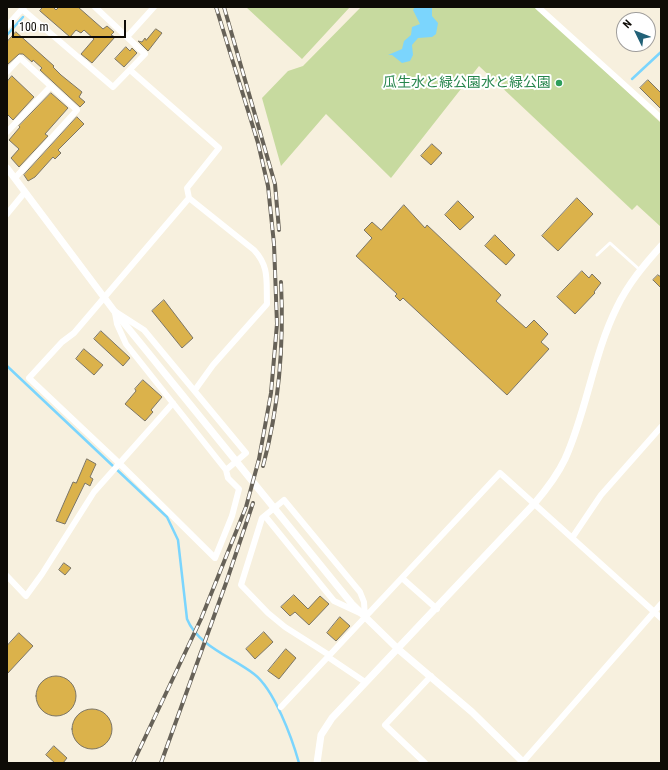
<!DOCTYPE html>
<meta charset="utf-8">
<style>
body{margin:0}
#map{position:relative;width:668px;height:770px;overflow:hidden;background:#f7f0de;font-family:"Roboto Condensed",sans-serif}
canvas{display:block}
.frame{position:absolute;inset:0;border:8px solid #0e0b06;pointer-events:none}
.north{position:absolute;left:616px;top:12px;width:40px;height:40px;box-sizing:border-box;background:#fff;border:1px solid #9f9d9b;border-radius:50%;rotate:313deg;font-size:11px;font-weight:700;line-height:16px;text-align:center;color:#0e0b06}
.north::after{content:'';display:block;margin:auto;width:14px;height:18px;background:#226177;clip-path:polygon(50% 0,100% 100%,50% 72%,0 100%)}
.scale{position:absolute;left:12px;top:20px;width:114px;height:18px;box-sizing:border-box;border:2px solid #0e0b06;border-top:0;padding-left:5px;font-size:12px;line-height:14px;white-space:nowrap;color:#0e0b06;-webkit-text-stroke:3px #fff;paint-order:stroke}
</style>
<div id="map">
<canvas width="668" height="770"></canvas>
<div class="frame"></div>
<div class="north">N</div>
<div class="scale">100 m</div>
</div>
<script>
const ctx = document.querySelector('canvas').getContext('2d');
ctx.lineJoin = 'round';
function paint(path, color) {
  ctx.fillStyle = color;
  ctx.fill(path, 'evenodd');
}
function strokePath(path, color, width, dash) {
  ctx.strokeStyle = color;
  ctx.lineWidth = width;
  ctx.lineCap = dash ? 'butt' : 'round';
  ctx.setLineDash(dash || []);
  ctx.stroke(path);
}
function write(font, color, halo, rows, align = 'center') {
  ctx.font = font + ' "Roboto Condensed","Noto Sans JP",sans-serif';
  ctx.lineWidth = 4;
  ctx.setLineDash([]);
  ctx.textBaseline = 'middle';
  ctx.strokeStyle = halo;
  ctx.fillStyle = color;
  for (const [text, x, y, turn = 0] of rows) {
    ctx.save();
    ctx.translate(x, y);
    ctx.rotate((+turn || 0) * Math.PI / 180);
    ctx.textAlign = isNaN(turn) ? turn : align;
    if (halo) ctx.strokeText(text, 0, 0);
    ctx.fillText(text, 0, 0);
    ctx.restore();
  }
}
paint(new Path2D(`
 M246 7H350L302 59Z
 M361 7H536L661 123V227L637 205 632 210 479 66 391 178 326 114 281 166 262 98 288 71 303 66Z`), '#c7da9f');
paint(new Path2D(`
 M415 7H432V16L438 23 436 34 432 37 418 38 412 45 413 55 410 61 402 63 392 55H388L402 49 404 41 411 35 412 27 420 24 413 10Z`), '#7bd5fd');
strokePath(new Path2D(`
 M7 35 23 17
 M632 79 661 52
 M7 366 167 517 178 540 187 619C198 646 232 657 254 674 274 689 292 738 299 763`), '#7bd5fd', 2.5);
const building = new Path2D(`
 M43 7H53L56 10 59 7H78L103 29 107 26 114 32 111 35 115 37 92 63 81 54 94 39 84 30 81 33 76 30 70 37 40 11Z
 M156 29 162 33 148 51 138 41 142 42 145 38 146 40Z
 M16 32 54 66 53 67 61 75 82 92 79 97 85 102 80 107 40 70 42 68 33 60 32 62 23 54H19L7 65V42Z
 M126 47 130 51 132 48 137 53 124 67 115 59Z
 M12 76 34 97 13 120 7 114V82Z
 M648 80 661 93V109L640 88Z
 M51 93 68 108 45 134 48 136 19 167 11 158 19 149 9 140 20 127 19 126Z
 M77 117 84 124 58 150 61 153 55 159 53 157 35 177 28 181 24 175Z
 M432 144 442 153 431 165 421 156Z
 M577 198 593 214 558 251 542 236Z
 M458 201 474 217 460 230 445 215Z
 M404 205 425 228 427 225 501 295 496 301 526 328 534 320 548 334 541 342 549 349 507 395 403 298 400 301 395 296 397 294 356 256 372 238 364 230 372 222 381 230Z
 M495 235 515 255 506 265 485 246Z
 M582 271 589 278 592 274 601 283 594 292 595 293 575 314 557 297Z
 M658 275 661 277V288L653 280Z
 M164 300 193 338 182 348 152 311Z
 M101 331 130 358 123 366 94 339Z
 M84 349 103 365 94 375 76 359Z
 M143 380 162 397 151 410 153 412 145 421 125 404 136 391 135 389Z
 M87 459 96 464 90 477 93 479 90 486 85 483 65 524 56 521 73 482 76 483Z
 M64 563 71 568 65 575 59 570Z
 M294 595 308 609 320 596 329 604 309 625 295 612 290 616 281 607Z
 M340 617 350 626 336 641 327 633Z
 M264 632 273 642 255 659 246 649Z
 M19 633 33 646 7 674V646Z
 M286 649 296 658 279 679 268 671Z
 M36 696a20 20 0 1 1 40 0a20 20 0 1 1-40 0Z
 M72 729a20 20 0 1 1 40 0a20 20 0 1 1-40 0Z
 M54 746 67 758 63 763H55L46 755Z`);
paint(building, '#dbb24b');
strokePath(building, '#7b7566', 1);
strokePath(new Path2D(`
 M597 255 610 243 640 270`), '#fff', 3);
strokePath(new Path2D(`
 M538 7 661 118
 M22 9 113 87 145 54 95 7
 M7 26 24 7
 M127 37 154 7
 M7 72 20 58 77 110 15 178
 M7 132 50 87
 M189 198 254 250C270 267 266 282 267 304L213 365 195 390
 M7 214 25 192
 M116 312 144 330 246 453 226 470
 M115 313 117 324 126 344 226 470 228 478 239 489 232 516 215 558 119 463 29 378 62 342 74 333 189 198 187 188 219 148 130 70
 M265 516 334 601 362 614
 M572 538 601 495 661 427
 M7 576 26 596 42 574 94 492 173 403
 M402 578 437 609
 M329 655 285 627 268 613 241 585 262 518 284 500 360 592 364 602 365 617
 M328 657 365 682
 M281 707 500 473 661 618
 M425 763 385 725 431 676
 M522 763 661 604`), '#fff', 6);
strokePath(new Path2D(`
 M7 168 115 312 352 604 398 649 472 712 524 763
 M317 763 321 735 332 718 534 504C546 490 557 476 565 459 587 411 593 355 617 307 628 284 644 265 661 246`), '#fff', 7);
const rail = new Path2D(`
 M224 7 275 184 279 230
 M263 466C279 407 284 343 281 282
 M133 763 201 619 246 507 259 459 271 393 277 324 274 244 268 186 258 143 216 7
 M161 763 226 583 253 503`);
strokePath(rail, '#676258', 4);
strokePath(rail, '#fff', 2.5, [8]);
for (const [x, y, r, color] of [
 [559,83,4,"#2e9e5b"]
]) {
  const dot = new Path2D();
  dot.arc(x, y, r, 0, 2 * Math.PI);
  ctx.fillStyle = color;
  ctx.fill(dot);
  strokePath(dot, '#fff', 1.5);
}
write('14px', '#27864d', '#fff', [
 ["瓜生水と緑公園水と緑公園",551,83]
], 'right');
</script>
